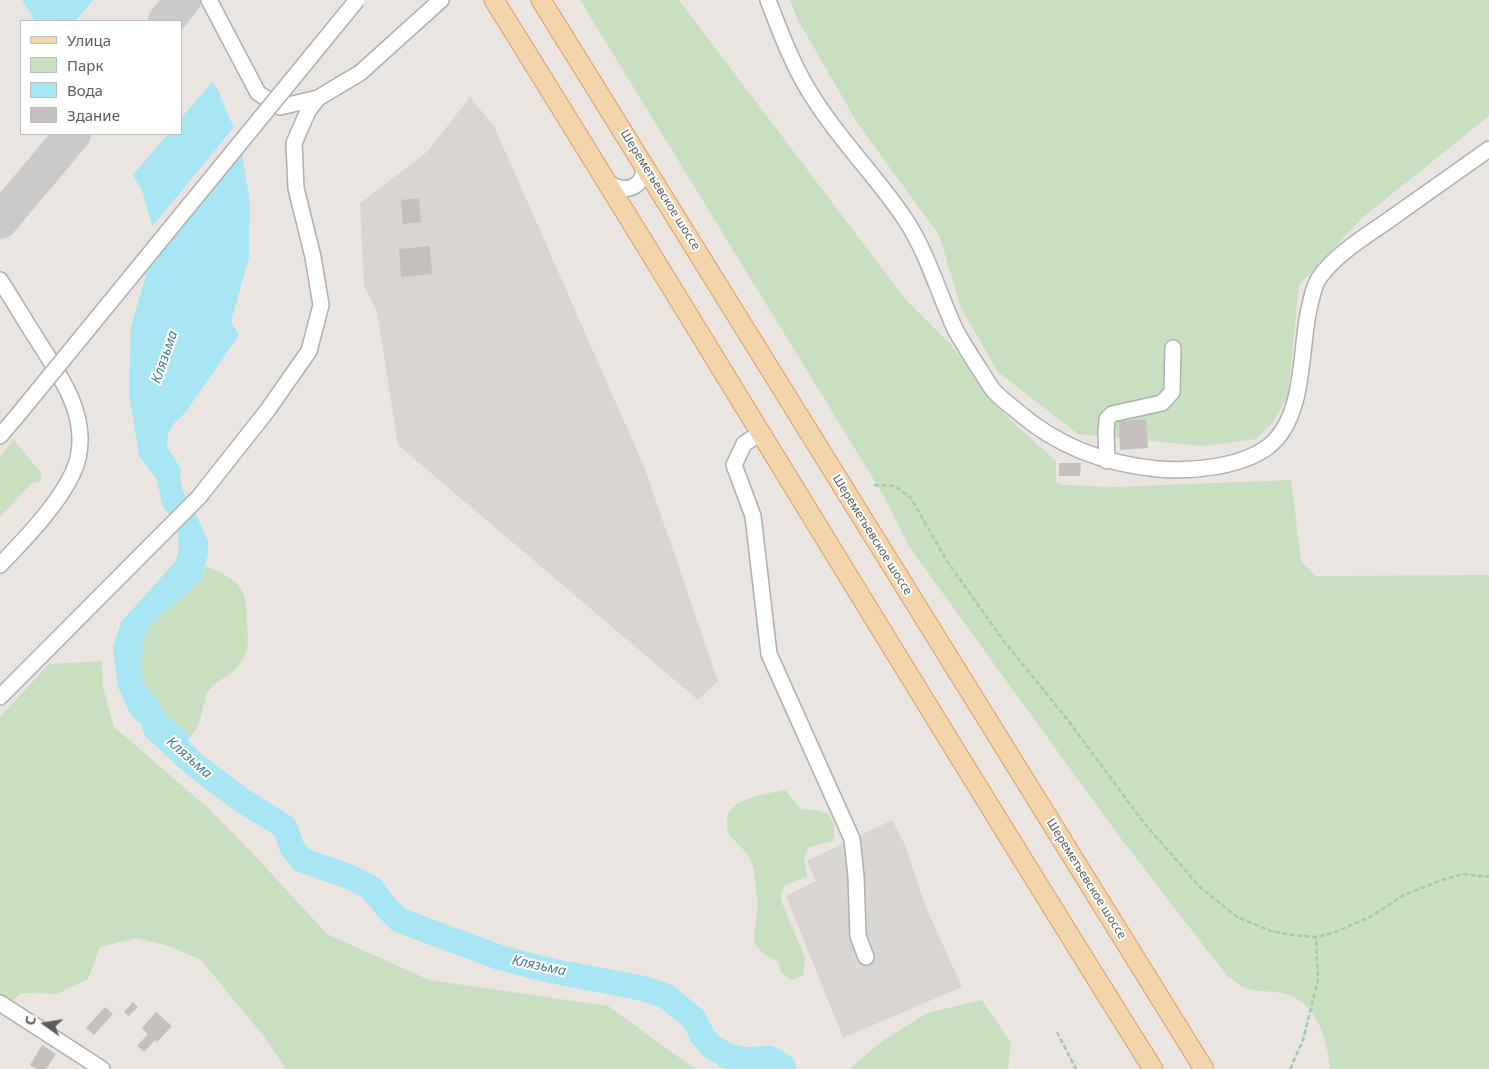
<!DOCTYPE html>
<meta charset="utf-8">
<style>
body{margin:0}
#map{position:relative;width:1489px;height:1069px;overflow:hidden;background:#eae5e1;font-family:"Noto Sans",sans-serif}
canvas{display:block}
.legend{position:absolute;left:20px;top:20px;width:162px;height:115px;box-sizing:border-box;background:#fff;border:1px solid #bdbfbf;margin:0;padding:6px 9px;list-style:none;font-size:15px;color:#595e5f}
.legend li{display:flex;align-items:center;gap:10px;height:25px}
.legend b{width:25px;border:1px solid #bdbfbf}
.north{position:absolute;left:20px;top:999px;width:50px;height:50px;-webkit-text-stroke:4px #fff;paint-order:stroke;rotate:283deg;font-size:14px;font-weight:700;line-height:20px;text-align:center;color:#595e5f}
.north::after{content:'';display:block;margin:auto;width:18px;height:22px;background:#595e5f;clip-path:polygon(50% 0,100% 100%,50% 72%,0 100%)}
</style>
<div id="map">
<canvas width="1489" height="1069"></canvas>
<ul class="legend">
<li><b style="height:6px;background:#f3d5ac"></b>Улица</li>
<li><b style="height:14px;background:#c8dfc0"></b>Парк</li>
<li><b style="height:14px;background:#a8e6f3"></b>Вода</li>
<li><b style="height:14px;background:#c5c0bd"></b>Здание</li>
</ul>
<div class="north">С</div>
</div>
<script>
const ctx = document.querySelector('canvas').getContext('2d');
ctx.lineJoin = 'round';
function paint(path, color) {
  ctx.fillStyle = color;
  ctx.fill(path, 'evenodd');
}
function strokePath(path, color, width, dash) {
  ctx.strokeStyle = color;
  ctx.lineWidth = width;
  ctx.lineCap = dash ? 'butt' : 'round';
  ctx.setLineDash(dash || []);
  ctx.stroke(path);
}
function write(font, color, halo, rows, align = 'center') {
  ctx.font = font + ' "Noto Sans",sans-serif';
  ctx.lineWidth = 4;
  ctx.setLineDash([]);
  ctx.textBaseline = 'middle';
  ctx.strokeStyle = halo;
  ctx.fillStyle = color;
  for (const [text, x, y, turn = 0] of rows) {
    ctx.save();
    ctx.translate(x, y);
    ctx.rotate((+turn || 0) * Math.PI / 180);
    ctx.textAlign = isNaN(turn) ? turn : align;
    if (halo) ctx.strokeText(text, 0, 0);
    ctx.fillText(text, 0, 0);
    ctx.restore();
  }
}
paint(new Path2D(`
 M470 97 494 126 645 469 718 681 698 700 398 445 377 312 364 286 360 203 427 152Z
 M892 820 905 845 925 905 962 987 843 1038 786 896 816 881 807 861Z`), '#d9d5d3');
paint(new Path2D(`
 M580 0H679L905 299 951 345 998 407 1020 429 1056 461V482L1064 485 1116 487 1291 480 1301 561 1316 576 1489 575V1069H1330C1327 1040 1318 1003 1285 994 1272 990 1255 993 1243 987 1238 984 1232 979 1227 976L1116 832 910 548 885 498Z
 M790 0H1489V116L1362 218 1299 285 1288 396 1273 422 1256 439 1203 446 1078 434 998 372 961 308 939 235 858 124 798 20Z
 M14 440 42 474 41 481 32 483 0 517V456Z
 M206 566C241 582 247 586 247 625 248 637 249 649 243 659 235 675 216 679 207 693 205 696 205 701 204 704 201 716 199 727 191 736L164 713 159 702 143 682 141 670 143 643 147 630 155 620 183 596 202 578Z
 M102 661 103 688 114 727 208 808 257 858 327 934 429 980 608 1006 695 1069H286L266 1039 201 960 169 946 136 938 100 947 88 979 57 994 21 993 0 1013V717L49 664Z
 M785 790 801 809 815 810 827 813 834 824V841L809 847 804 857 807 877 784 886 780 898 805 958 803 976 791 980 781 972 776 960C741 947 760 925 757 899 755 888 756 874 752 864 748 851 737 845 729 834 727 831 727 827 727 823 725 798 766 794 785 790Z
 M982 1000 1011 1043 1008 1069H849L884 1040 927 1013Z`), '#c8dfc0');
paint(new Path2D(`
 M22 0H160L173 21H35Z
 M181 34 219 92 240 143 250 202 249 258 231 321 239 335 185 413 175 422 168 433 167 447 181 469 180 481 184 494 191 504 208 541V553L202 578 183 596 155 620 147 630 143 643 141 670 143 682 159 702 164 714 191 736 175 757 163 746 157 736 136 720 128 710 118 687 113 647 121 622 175 562 179 550 177 525 162 505 157 480 139 456 129 393 131 327 145 279 153 229 142 190 106 134H181Z`), '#a8e6f3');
paint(new Path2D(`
 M93 0H163L176 21H75Z
 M181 31 214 80 181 118Z
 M235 126 242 142 144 267 150 229Z
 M104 134H168L131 177Z`), '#eae5e1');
strokePath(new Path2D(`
 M155 728 195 765 240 799 285 827 292 848 302 860 350 877 371 888 387 908 399 920 501 958 548 970 641 988 666 996 694 1019 702 1035 710 1045 727 1056 747 1060 769 1058 783 1066 784 1069`), '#a8e6f3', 25);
strokePath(new Path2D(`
 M166 21 183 0
 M0 221 73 134`), '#cccac8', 36);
paint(new Path2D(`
 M419 198 421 222 403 224 401 200Z
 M430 246 432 274 401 277 399 249Z
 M1146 419 1148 448 1120 450 1119 421Z
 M1059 463H1081L1080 476H1059Z
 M133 1002 138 1007 129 1016 124 1012Z
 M105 1007 113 1014 94 1035 86 1028Z
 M156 1012 172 1026 157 1042 155 1040 144 1052 137 1046 148 1034 142 1028Z
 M42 1045 56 1054 46 1069H37L30 1065Z`), '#c5c0bd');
const minor = new Path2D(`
 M209 0 258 93 280 107 318 98
 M768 0C781 34 794 69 814 99 841 142 877 177 905 219 927 252 938 292 955 329 963 344 973 359 982 373 986 379 990 387 995 392 1001 399 1010 405 1017 411 1058 447 1105 464 1158 469 1192 472 1242 467 1269 446 1307 415 1299 347 1310 305 1312 296 1314 285 1319 278 1335 255 1363 238 1386 222 1420 198 1455 173 1489 149
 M607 181C625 198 651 184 641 160
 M0 280C13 300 25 321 38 341 60 376 88 414 78 458 70 493 25 539 0 565
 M760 433 744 444 734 465 753 516 769 654 852 839 856 876 858 936 866 957
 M0 436 17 416
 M1107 461 1106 432 1107 419 1112 414 1162 403 1172 392 1173 348
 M0 697 199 497 267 411 309 351 321 305 313 257 296 188 294 143 308 111 318 98 360 73 441 0
 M0 1003 102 1069`);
const major = new Path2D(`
 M494 0C715 355 930 714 1153 1069
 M541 0 1204 1069`);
strokePath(minor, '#acb0b1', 18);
strokePath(major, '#dd9c66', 21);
strokePath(new Path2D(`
 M874 485 895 486 911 498 947 561 1003 640 1067 719 1144 823 1200 887 1237 917 1271 931 1292 935 1316 937 1333 933 1370 917 1404 895 1442 880 1463 874 1489 877
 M1057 1032 1076 1069
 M1290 1069 1303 1040 1318 980 1316 937`), '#a3cda4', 2.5, [5, 2.5]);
strokePath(minor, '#fff', 15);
strokePath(major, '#f3d5ac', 19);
const minorBridge = new Path2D(`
 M17 416 357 0`);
strokePath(minorBridge, '#acb0b1', 18, []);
strokePath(minorBridge, '#fff', 15);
write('12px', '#595e5f', '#fff', [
 ["Шереметьевское шоссе",660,190,58],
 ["Шереметьевское шоссе",872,535,58],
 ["Шереметьевское шоссе",1086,879,58]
]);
write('italic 14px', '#437e91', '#fff', [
 ["Клязьма",165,357,-71],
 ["Клязьма",189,758,41],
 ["Клязьма",539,966,12]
]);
</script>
